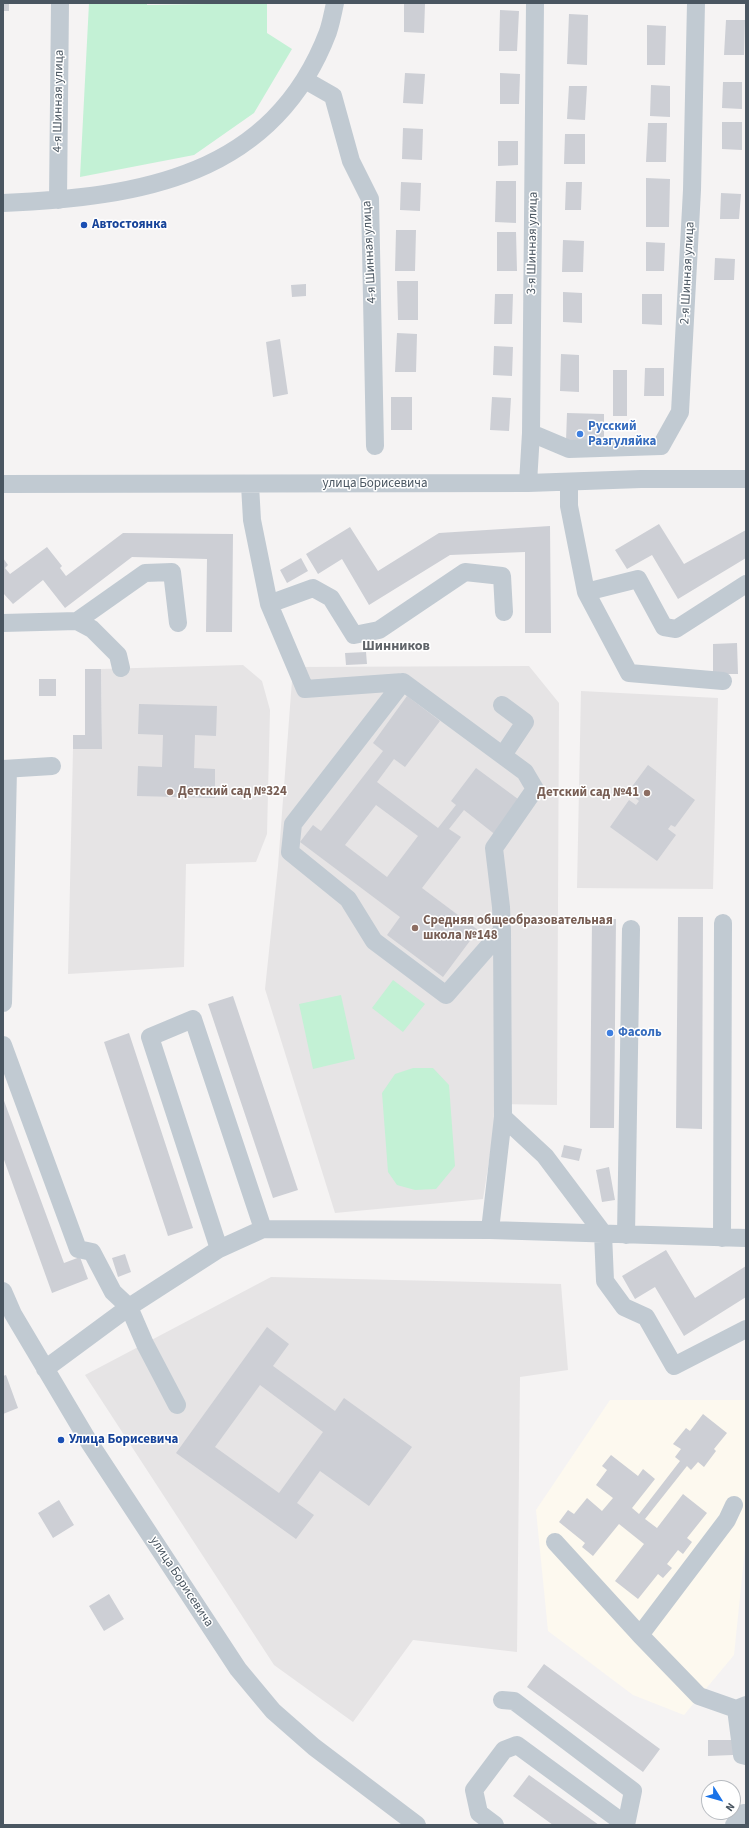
<!DOCTYPE html>
<meta charset="utf-8">
<style>
body{margin:0}
#map{position:relative;width:749px;height:1828px;overflow:hidden;background:#f5f3f3;font-family:"Source Sans 3",sans-serif}
canvas{display:block}
.frame{position:absolute;inset:0;border:4px solid #4a5661;pointer-events:none}
.north{position:absolute;left:701px;top:1780px;width:40px;height:40px;box-sizing:border-box;background:#fff;border:1px solid #b7bbc0;border-radius:50%;rotate:127deg;font-size:11px;font-weight:700;line-height:16px;text-align:center;color:#4a5661}
.north::after{content:'';display:block;margin:auto;width:14px;height:18px;background:#1a73e8;clip-path:polygon(50% 0,100% 100%,50% 72%,0 100%)}
</style>
<div id="map">
<canvas width="749" height="1828"></canvas>
<div class="frame"></div>
<div class="north">N</div>
</div>
<script>
const ctx = document.querySelector('canvas').getContext('2d');
ctx.lineJoin = 'round';
function paint(path, color) {
  ctx.fillStyle = color;
  ctx.fill(path, 'evenodd');
}
function strokePath(path, color, width, dash) {
  ctx.strokeStyle = color;
  ctx.lineWidth = width;
  ctx.lineCap = dash ? 'butt' : 'round';
  ctx.setLineDash(dash || []);
  ctx.stroke(path);
}
function write(font, color, halo, rows, align = 'center') {
  ctx.font = font + ' "Source Sans 3",sans-serif';
  ctx.lineWidth = 3;
  ctx.setLineDash([]);
  ctx.textBaseline = 'middle';
  ctx.strokeStyle = halo;
  ctx.fillStyle = color;
  for (const [text, x, y, turn = 0] of rows) {
    ctx.save();
    ctx.translate(x, y);
    ctx.rotate((+turn || 0) * Math.PI / 180);
    ctx.textAlign = isNaN(turn) ? turn : align;
    if (halo) ctx.strokeText(text, 0, 0);
    ctx.fillText(text, 0, 0);
    ctx.restore();
  }
}
paint(new Path2D(`
 M610 1400H746V1539L734 1655 684 1715 633 1695 548 1631 536 1510Z`), '#fdf9ef');
paint(new Path2D(`
 M243 665 262 681 270 710 267 834 256 862 186 864 184 967 68 974 73 749H102L101 669Z
 M529 666 559 703 557 1105 498 1104 483 1199 335 1213 265 989 278 866 293 667Z
 M581 691 718 698 713 889 577 888Z
 M271 1277 561 1284 568 1370 520 1377 517 1652 413 1640 353 1722 274 1665 85 1375Z`), '#e6e4e5');
paint(new Path2D(`
 M89 3H147V5L267 3V33L292 49 254 113 194 155 80 177Z
 M393 980 425 1004 403 1032 372 1008Z
 M341 995 355 1059 313 1069 299 1004Z
 M413 1068H433L449 1085 455 1166 436 1189 415 1190 397 1185 388 1172 382 1093 395 1074Z`), '#c3f1d5');
paint(new Path2D(`
 M3 3H9V11H3Z
 M404 3 425 4 424 33 404 32Z
 M500 10 519 11 517 51H499Z
 M569 14 588 15 587 65 567 64Z
 M726 20H745L744 55H724Z
 M647 25 666 26 665 65H647Z
 M405 73 425 74 423 104 403 103Z
 M500 73 520 74 519 104H500Z
 M723 82H742V109L722 108Z
 M651 85 670 86V117L650 116Z
 M569 86H587L585 120 567 119Z
 M722 122H742V150L722 149Z
 M648 123H667L666 162H646Z
 M403 128 423 129 422 160 402 159Z
 M565 134H585V164H564Z
 M498 141H518V165L498 166Z
 M646 178 670 179 669 227H646Z
 M496 181H516V223L495 222Z
 M401 182 421 183 420 211 400 210Z
 M566 182H582L581 210H565Z
 M721 193 741 194 739 219H720Z
 M396 230H416L415 271H395Z
 M497 232H516L517 271H497Z
 M563 240 584 241 583 272H562Z
 M646 242 665 243 664 271H646Z
 M715 258 735 259 734 280H714Z
 M397 281H418V320H398Z
 M306 284V296L292 297 291 285Z
 M563 292 582 293V323L563 322Z
 M495 294H513L512 324H494Z
 M642 294H662V325L642 324Z
 M397 333 417 334 416 372H395Z
 M280 339 288 394 273 397 266 342Z
 M494 346 513 347 512 376 493 375Z
 M561 354 579 355V392L560 391Z
 M645 368H664V396H644Z
 M613 370H627V416H613Z
 M391 397H412V430H391Z
 M492 397 511 398 509 431 490 430Z
 M567 413 604 414V441H566Z
 M659 524 684 564 746 530V558L678 599 652 555 627 569 615 550Z
 M550 526 551 633H525V552L450 555 369 605 342 559 318 574 306 554 350 527 378 571 439 533Z
 M123 533 233 534 232 632H206L207 559 132 557 65 608 43 580 13 604 3 593V558L8 565 5 568 10 574 47 547 62 566 60 568 66 576Z
 M301 558 308 571 287 583 280 570Z
 M737 643 738 674H713V644Z
 M366 652 367 664 346 665 345 653Z
 M85 669H101L102 749H73V735H85Z
 M39 679H56V696H39Z
 M407 696 440 721 405 767 394 759 377 782 438 828 456 805 451 801 476 768 522 802 497 836 464 810 449 829 461 837 422 888 478 930 443 977 387 935 400 917 300 842 313 825 321 831 383 751 373 743ZM376 805 418 836 387 877 345 845Z
 M139 704 217 706 216 736 195 735 194 768 215 769V798L137 796 138 766 162 767 163 735 138 734Z
 M648 765 695 800 675 827 671 825 668 829 676 835 657 861 610 827 629 800 636 805 639 801 628 792Z
 M678 917H703L702 1129 676 1128Z
 M592 919H616L614 1128H590Z
 M233 996 298 1190 273 1198 208 1004Z
 M129 1033 193 1228 168 1236 104 1042Z
 M3 1098 64 1263 80 1257 88 1279 52 1293 3 1157Z
 M564 1145 582 1149 579 1161 561 1157Z
 M609 1167 615 1200 602 1202 596 1170Z
 M666 1250 695 1298 746 1266V1297L684 1336 655 1287 635 1299 622 1276Z
 M125 1254 131 1272 118 1277 112 1258Z
 M267 1327 289 1344 273 1366 335 1411 344 1398 412 1447 369 1506 320 1471 297 1503 314 1515 296 1539 176 1453ZM260 1385 323 1432 279 1493 215 1447Z
 M6 1375 18 1408 3 1414V1376Z
 M703 1414 727 1433 714 1449 716 1451 704 1467 698 1462 691 1470 687 1466 645 1519 657 1528 683 1494 707 1513 687 1538 692 1542 683 1554 678 1550 667 1564 672 1568 663 1578 658 1574 638 1599 615 1581 644 1544 619 1524 593 1556 582 1547 585 1543 559 1522 568 1510 574 1514 587 1498 602 1511 613 1498 596 1485 607 1470 602 1466 611 1455 638 1476 643 1469 655 1479 632 1508 639 1514 680 1461 675 1457 681 1449 673 1444 686 1428 690 1431Z
 M59 1500 74 1525 53 1538 38 1513Z
 M109 1594 124 1619 104 1631 89 1606Z
 M544 1664 660 1749 643 1772 527 1687Z
 M708 1740H733V1755L708 1756Z
 M529 1775 599 1825H553L513 1796Z`), '#cdcfd5');
strokePath(new Path2D(`
 M305 80 333 96 351 161 370 199 375 446
 M58 200 60 3
 M3 203C139 197 273 177 328 32 331 23 333 13 335 3
 M531 433 569 449 661 446 680 412 692 190 696 3
 M569 482V506L586 592 638 579 664 627 676 629 746 584
 M528 483 531 433 535 3
 M3 484 528 483 641 479H746
 M250 485 252 520 269 604 313 588 331 598 354 635 379 630 465 572 502 576 504 612
 M586 592 629 673 723 681
 M269 604 305 689 403 682 525 772 535 789 494 848 501 907 502 931
 M77 621 92 629 118 655 121 668
 M3 623 77 621 145 573 172 572 178 623
 M403 682 293 824 290 852 348 899 374 941 446 995 502 931 503 1117
 M502 705 525 722 503 755
 M3 769 52 766
 M3 1003 8 769
 M3 1045 78 1249 92 1252 113 1292 129 1307 145 1344 177 1405
 M490 1230 503 1117 545 1156 603 1233 605 1281 624 1307 646 1317 674 1366 746 1329
 M626 1235 631 929
 M722 1238 723 923
 M219 1249 150 1037 193 1019 263 1229
 M3 1291 13 1314 89 1442 238 1669 273 1711 314 1747 417 1825
 M45 1369 129 1307 219 1249 263 1229 490 1230 746 1238
 M555 1542 640 1635 699 1696 736 1709 746 1705
 M640 1635 727 1520 734 1505
 M502 1700 514 1701 633 1791 626 1825
 M736 1709 742 1755 746 1756
 M495 1825 479 1813 474 1790 504 1750 517 1745 626 1825
 M734 1825 744 1813H746`), '#c1cad2', 18);
for (const [x, y, r, color] of [
 [84,225,4,"#1a4fb4"],
 [580,434,4,"#3f7fe0"],
 [170,792,4,"#8d6e63"],
 [647,793,4,"#8d6e63"],
 [415,928,4,"#8d6e63"],
 [610,1033,4,"#3f7fe0"],
 [61,1440,4,"#1a4fb4"]
]) {
  const dot = new Path2D();
  dot.arc(x, y, r, 0, 2 * Math.PI);
  ctx.fillStyle = color;
  ctx.fill(dot);
  strokePath(dot, '#fff', 1.5);
}
write('13px', '#4a5661', '#fff', [
 ["4-я Шинная улица",59,101,-89],
 ["3-я Шинная улица",533,243,-89],
 ["4-я Шинная улица",370,252,-93],
 ["2-я Шинная улица",688,273,-87],
 ["улица Борисевича",375,484],
 ["улица Борисевича",181,1582,57]
]);
write('bold 13px', '#164399', '#fff', [
 ["Автостоянка",92,225],
 ["Улица Борисевича",69,1440]
], 'left');
write('bold 13px', '#366cbe', '#fff', [
 ["Русский",588,427],
 ["Разгуляйка",588,442],
 ["Фасоль",618,1033]
], 'left');
write('bold 13px', '#785e54', '#fff', [
 ["Детский сад №324",178,792],
 ["Детский сад №41",639,793,"right"],
 ["Средняя общеобразовательная",423,921],
 ["школа №148",423,936]
], 'left');
write('bold 14px', '#5f6368', '#fff', [
 ["Шинников",396,647]
]);
</script>
